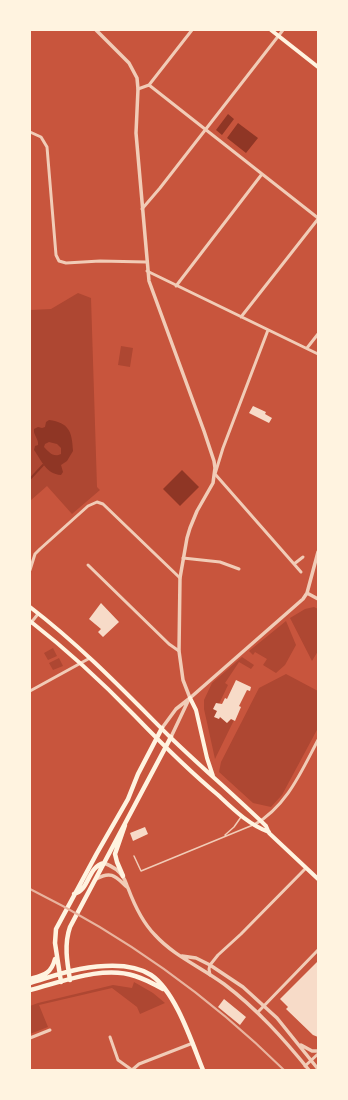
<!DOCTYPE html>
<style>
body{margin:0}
#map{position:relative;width:348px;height:1100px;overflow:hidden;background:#c8553d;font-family:Poppins,sans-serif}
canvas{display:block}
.frame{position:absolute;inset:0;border:31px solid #fff3e0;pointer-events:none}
</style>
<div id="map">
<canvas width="348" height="1100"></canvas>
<div class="frame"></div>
</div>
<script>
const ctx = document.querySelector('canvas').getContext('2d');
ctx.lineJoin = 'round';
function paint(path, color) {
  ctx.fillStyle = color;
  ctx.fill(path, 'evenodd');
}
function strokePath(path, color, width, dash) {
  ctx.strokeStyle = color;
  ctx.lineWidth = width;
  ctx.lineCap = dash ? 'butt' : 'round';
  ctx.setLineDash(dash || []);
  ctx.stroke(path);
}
paint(new Path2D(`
 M78 293 91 298 97 487 100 490 72 514 47 486 30 501V310L51 309Z
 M121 346 133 348 130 367 118 365Z
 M314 607 318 609V651L312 661 290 618 305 609Z
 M286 621 296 645 285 665 276 673 263 665 267 659 255 652 253 655 249 651Z
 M53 648 57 656 48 660 44 653Z
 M242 657 254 665 251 669 239 662 225 683 228 685 219 704 214 709 217 711 215 717 219 719 220 717 227 723 231 719 234 720 215 759 204 709V700L212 683Z
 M59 658 63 666 53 670 49 663Z
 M286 674 318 691V728L282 795 271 807 253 803 219 772 221 762 259 688Z
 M134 982 153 993 165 1003 140 1014 137 1007 112 988 39 1005 48 1027 30 1034V1006L38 1003 113 985 132 988Z`), '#ae4732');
paint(new Path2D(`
 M228 114 234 119 222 135 216 130Z
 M238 123 258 138 246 153 227 138Z
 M49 420C69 423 72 431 73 451L67 461 61 465 63 472 61 475C46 474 42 461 34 450L35 446 38 445C39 439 33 435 34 429L38 427 42 428 45 427 46 422ZM49 442 57 444 61 448V454C53 458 49 452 44 447L45 444Z
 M182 470 199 487 180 506 163 489Z`), '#8f3625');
strokePath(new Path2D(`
 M30 479 43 465`), '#8f3625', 2);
paint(new Path2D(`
 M253 406 266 412 265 414 272 418 269 423 249 413Z
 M101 603 119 622 103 637 98 632 101 629 89 619Z
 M236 680 251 687 250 691 247 690 239 706 241 707 235 721 231 719 227 723 220 717 219 719 214 717 217 711 213 709 216 703 222 704 225 698 227 699Z
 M145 827 148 834 133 841 130 833Z
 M318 961V1037L313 1035 286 1009 288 1007 280 999Z
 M224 999 246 1017 240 1025 218 1007Z`), '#f7dbc8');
strokePath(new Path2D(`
 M225 835 234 827 241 817
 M134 856 141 871 253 825`), '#f1ccb7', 1.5);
strokePath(new Path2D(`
 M149 85 318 218
 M138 89 149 85 192 30
 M30 132 41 137 47 147 56 255 59 261 66 263 100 261 146 262
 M142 209 160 188 283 30
 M147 271 318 354
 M176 286 262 174
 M241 317 318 219
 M268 330 223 448 215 474 301 572
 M307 348 318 334
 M183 558 220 562 239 569
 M294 564 303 557
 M88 565 169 644 179 651
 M30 570 35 554 40 549 88 506 97 502 103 504 180 578
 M30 624 38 614
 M30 691 90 658
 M254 825C287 806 301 772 318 740
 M210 975 209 969 210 965 218 955 241 934 306 868
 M258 1012 318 950
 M110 1037 118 1060 132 1070 139 1064 193 1043
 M30 1038 50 1030
 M305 1066 318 1054`), '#f1ccb7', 3);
strokePath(new Path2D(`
 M96 30 129 63 137 78 138 89 136 133 149 281 204 431 214 461 215 468 213 483 197 511 190 528 187 538 180 578 179 651 183 680 190 698
 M307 593 318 599
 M162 728 176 709 190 698 303 599 307 593 318 552
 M171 737 189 699
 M104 863C112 866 119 870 123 877 126 881 126 884 128 888 134 904 143 923 155 935 174 956 201 967 224 984 257 1009 283 1038 309 1070
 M96 879C112 870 116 877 127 887
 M182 956 196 958 210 965 243 987 277 1018 318 1069
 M301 1045 312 1051H318`), '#f1ccb7', 3.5);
strokePath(new Path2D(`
 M271 30 318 67
 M30 607C81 646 125 692 170 737 201 767 234 795 266 826L269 833 318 879
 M30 621C67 650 101 681 134 715 161 743 188 770 218 795 233 809 249 825 269 832
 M190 698 196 710 207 758 213 776`), '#fff3e0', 4);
strokePath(new Path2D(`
 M123 876 117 862 115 854 125 825
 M74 894C90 890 87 867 104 863
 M30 979C44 975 51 974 55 959
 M70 980C67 962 64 944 70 927L171 737
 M61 982 55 943 56 929 97 853 128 799 138 774 162 728
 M30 983C47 978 63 972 80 969 102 965 131 962 151 975 176 992 192 1043 203 1070
 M30 990C62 982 103 965 135 976 145 979 154 984 163 989`), '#fff3e0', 4.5);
strokePath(new Path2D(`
 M30 889C123 935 210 997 284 1070`), '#e9b49f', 2);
</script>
